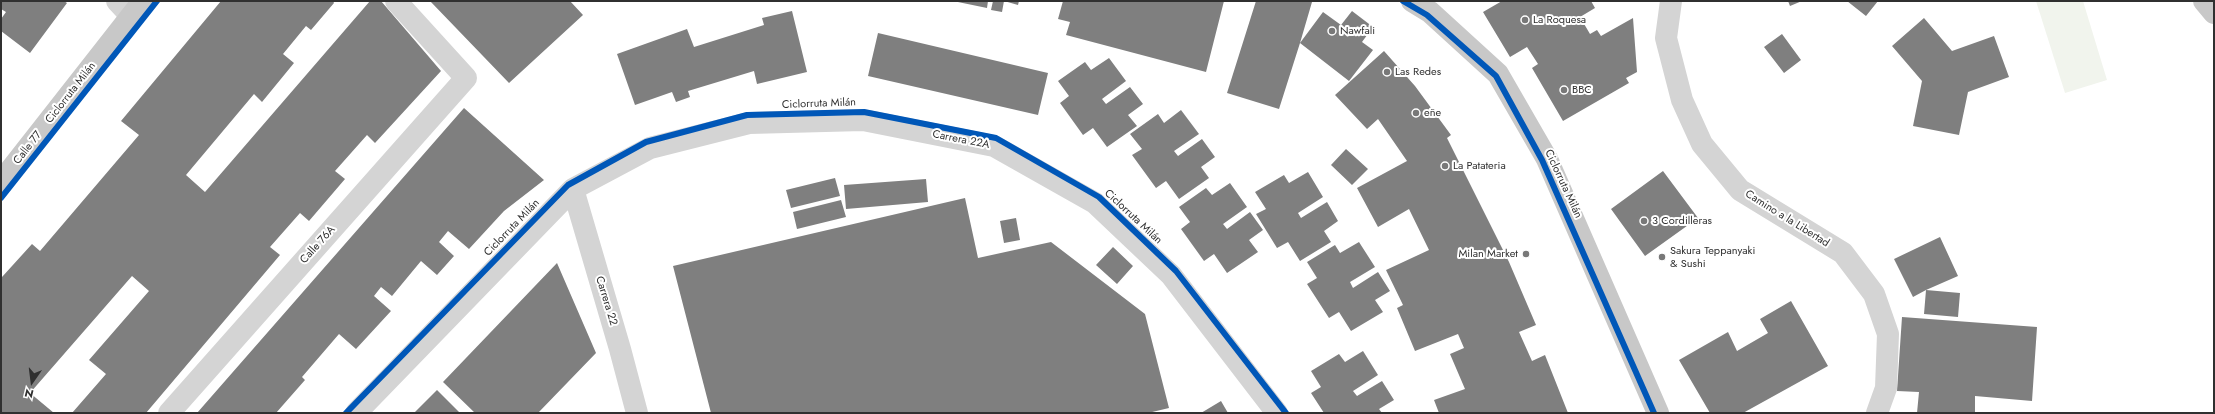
<!DOCTYPE html>
<meta charset="utf-8">
<style>
body{margin:0}
#map{position:relative;width:2215px;height:414px;overflow:hidden;background:#fff;font-family:Jost,sans-serif}
canvas{display:block}
.frame{position:absolute;inset:0;border:2px solid #303030;pointer-events:none}
.north{position:absolute;left:12px;top:362px;width:40px;height:40px;-webkit-text-stroke:3px #fff;paint-order:stroke;rotate:194deg;font-size:11px;font-weight:700;line-height:16px;text-align:center;color:#303030}
.north::after{content:'';display:block;margin:auto;width:14px;height:18px;background:#303030;clip-path:polygon(50% 0,100% 100%,50% 72%,0 100%)}
</style>
<div id="map">
<canvas width="2215" height="414"></canvas>
<div class="frame"></div>
<div class="north">N</div>
</div>
<script>
const ctx = document.querySelector('canvas').getContext('2d');
ctx.lineJoin = 'round';
function paint(path, color) {
  ctx.fillStyle = color;
  ctx.fill(path, 'evenodd');
}
function strokePath(path, color, width, dash) {
  ctx.strokeStyle = color;
  ctx.lineWidth = width;
  ctx.lineCap = dash ? 'butt' : 'round';
  ctx.setLineDash(dash || []);
  ctx.stroke(path);
}
function write(font, color, halo, rows, align = 'center') {
  ctx.font = font + ' Jost,sans-serif';
  ctx.lineWidth = 4;
  ctx.setLineDash([]);
  ctx.textBaseline = 'middle';
  ctx.strokeStyle = halo;
  ctx.fillStyle = color;
  for (const [text, x, y, turn = 0] of rows) {
    ctx.save();
    ctx.translate(x, y);
    ctx.rotate((+turn || 0) * Math.PI / 180);
    ctx.textAlign = isNaN(turn) ? turn : align;
    if (halo) ctx.strokeText(text, 0, 0);
    ctx.fillText(text, 0, 0);
    ctx.restore();
  }
}
paint(new Path2D(`
 M2036 1H2083L2107 80 2065 93Z`), '#f1f4ed');
paint(new Path2D(`
 M1 1H64L67 3 30 53 1 31V19L6 12 1 9Z
 M221 1H333L334 3 311 30 306 26 283 54 294 63 262 102 254 94 186 175 205 192 370 1H381L441 71 375 143 367 135 335 171 345 179 309 221 300 213 270 247 280 255 146 413H72L106 374 89 360 149 291 132 276 30 393 54 413H1V276L2 277 32 244 40 251 139 135 121 121Z
 M430 1H570L583 15 509 83Z
 M953 1H988L987 8Z
 M993 1H1004L1002 12 991 10Z
 M1004 1H1019L1018 5Z
 M1063 1H1224L1206 72 1066 35 1070 22 1058 19Z
 M1256 1 1312 2 1300 43 1323 12 1341 25 1352 11 1373 27 1362 42 1373 50 1349 81 1300 43 1279 109 1227 93Z
 M1502 1H1591L1595 8 1580 17 1590 34 1597 30 1601 36 1633 18 1637 72 1626 78 1629 83 1563 121 1532 68 1538 64 1527 47 1510 57 1483 12Z
 M1788 1H1802L1790 6Z
 M1847 1H1878L1866 16Z
 M792 11 807 72 757 84 754 71 688 91 690 97 676 102 672 92 635 105 617 54 687 29 694 47 764 25 762 18Z
 M1924 18 1952 51 1994 36 2009 77 1968 92 1959 135 1913 126 1922 81 1892 46Z
 M878 33 1048 73 1038 115 868 76Z
 M1782 34 1801 60 1784 73 1764 47Z
 M1384 51 1415 86 1451 135 1447 138 1509 262 1536 325 1519 332 1532 361 1545 355 1568 413H1439L1434 400 1465 389 1450 354 1464 348 1458 334 1415 351 1397 308 1403 305 1386 270 1429 250 1409 209 1378 227 1357 188 1407 161 1378 119 1367 129 1335 95Z
 M1109 58 1126 81 1102 99 1106 104 1130 87 1143 104 1128 115 1137 126 1107 147 1093 128 1083 135 1060 103 1069 96 1058 81 1085 62 1091 70Z
 M464 108 544 180 504 211 469 249 448 231 439 242 454 256 437 275 421 261 392 296 381 287 374 296 391 311 356 349 339 334 302 377 305 380 276 413H197Z
 M1181 110 1199 134 1174 151 1178 156 1202 139 1215 157 1201 167 1209 178 1179 199 1166 181 1156 188 1132 155 1142 149 1130 134 1158 114 1164 123Z
 M1346 149 1368 169 1352 185 1331 165Z
 M1663 171 1698 218 1645 256 1611 209Z
 M1308 172 1323 197 1298 213 1301 218 1327 202 1338 221 1324 231 1331 242 1300 261 1288 242 1277 248 1256 214 1266 209 1255 192 1284 175 1289 183Z
 M835 178 840 196 791 208 786 190Z
 M926 179 928 202 846 209 844 185Z
 M1230 183 1247 207 1223 224 1227 229 1250 212 1263 230 1249 240 1258 252 1227 273 1214 254 1204 261 1181 229 1190 222 1179 207 1206 188 1212 195Z
 M965 198 978 258 1051 242 1145 314 1169 408 1148 413H711L673 266Z
 M841 200 846 217 797 229 793 212Z
 M1016 218 1020 240 1004 243 1000 221Z
 M1940 237 1958 276 1926 290 1960 293 1958 317 1924 314 1926 290 1913 297 1894 259Z
 M1359 242 1375 267 1350 282 1353 288 1378 272 1390 291 1375 300 1383 312 1351 331 1339 312 1329 318 1307 284 1317 278 1307 262 1335 245 1340 253Z
 M1113 247 1133 266 1117 284 1096 265Z
 M557 263 596 353 538 413H475L443 382Z
 M1791 301 1828 366 1743 413H1710L1679 360 1728 332 1737 351 1768 333 1760 319Z
 M1902 317 2037 327 2032 401 1975 396V413H1917L1919 392 1897 391Z
 M1363 351 1378 375 1353 391 1357 396 1382 381 1394 400 1379 409 1382 413H1324L1311 393 1321 387 1311 371 1339 354 1345 362Z
 M437 390 460 413H414Z
 M1221 401 1228 413H1201Z`), '#7f7f7f');
strokePath(new Path2D(`
 M117 1 131 16
 M1671 1 1666 38 1682 100 1702 144 1740 190 1843 253 1874 294 1888 334 1886 388 1877 413
 M573 189 620 349 637 413
 M169 413 466 78 396 1
 M356 413 573 189 650 148 749 123 863 120 994 146 1095 203 1171 275 1277 413`), '#d4d4d4', 22);
strokePath(new Path2D(`
 M1412 1 1430 12 1498 74 1547 159 1658 413
 M2204 1 2214 13
 M1 182 143 1`), '#c8c8c8', 22);
strokePath(new Path2D(`
 M1403 1 1427 15 1496 76 1542 160 1654 413
 M1 198 157 1
 M346 413 568 185 646 142 747 115 864 112 996 138 1099 197 1176 271 1286 413`), '#0057b8', 6);
for (const [x, y, r, color] of [
 [1525,20,4,"#787878"],
 [1332,31,4,"#787878"],
 [1387,72,4,"#787878"],
 [1564,90,4,"#787878"],
 [1416,113,4,"#787878"],
 [1445,166,4,"#787878"],
 [1644,221,4,"#787878"],
 [1526,254,4,"#787878"],
 [1662,257,4,"#787878"]
]) {
  const dot = new Path2D();
  dot.arc(x, y, r, 0, 2 * Math.PI);
  ctx.fillStyle = color;
  ctx.fill(dot);
  strokePath(dot, '#fff', 1.5);
}
write('11px', '#303030', '#fff', [
 ["La Roquesa",1533,20],
 ["Nawfali",1340,31],
 ["Las Redes",1395,72],
 ["BBC",1572,90],
 ["eñe",1424,113],
 ["La Patateria",1453,166],
 ["3 Cordilleras",1652,221],
 ["Sakura Teppanyaki",1670,251],
 ["& Sushi",1670,264],
 ["Milan Market",1518,254,"right"]
], 'left');
write('11px', '#303030', '#fff', [
 ["Ciclorruta Milán",71,93,-52],
 ["Ciclorruta Milán",819,104,-2],
 ["Carrera 22A",961,140,11],
 ["Calle 77",28,148,-52],
 ["Ciclorruta Milán",1563,184,65],
 ["Ciclorruta Milán",1133,217,43],
 ["Camino a la Libertad",1787,219,32],
 ["Ciclorruta Milán",512,228,-46],
 ["Calle 76A",318,245,-48],
 ["Carrera 22",606,301,73]
]);
</script>
